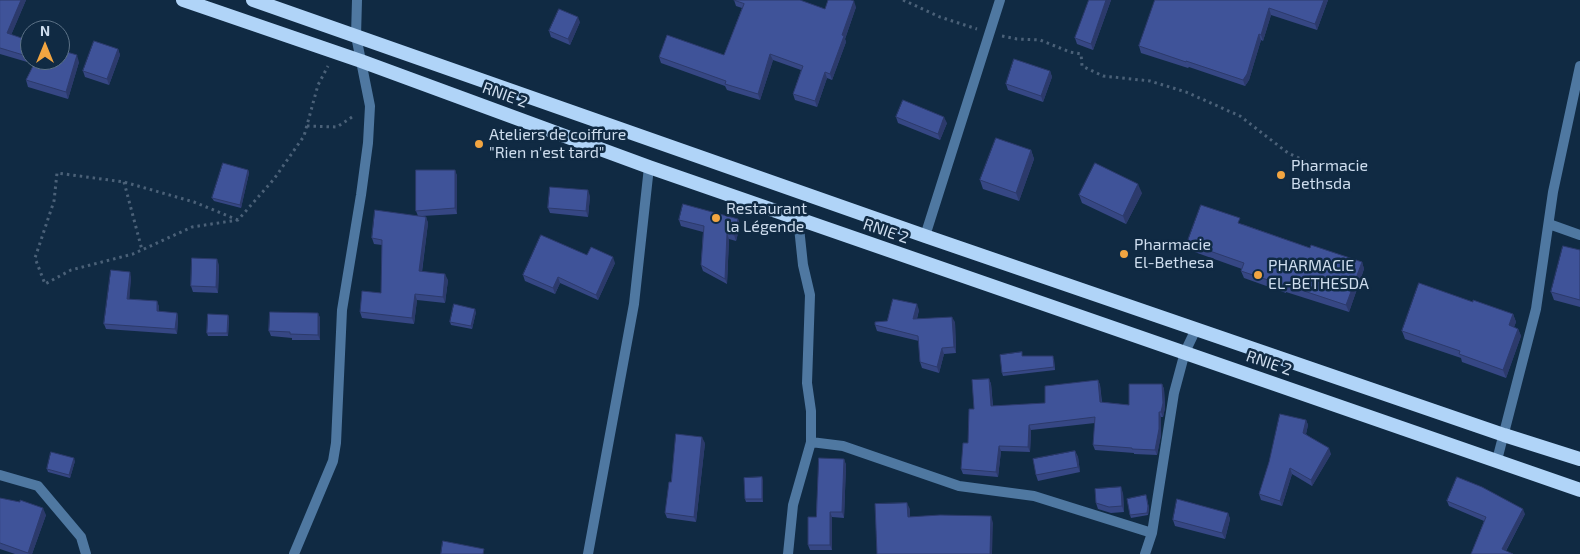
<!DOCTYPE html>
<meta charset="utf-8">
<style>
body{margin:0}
#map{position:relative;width:1580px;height:554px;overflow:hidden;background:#102a43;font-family:"Exo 2",sans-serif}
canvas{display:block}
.north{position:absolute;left:20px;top:20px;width:50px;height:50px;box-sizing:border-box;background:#102a43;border:1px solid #5c7287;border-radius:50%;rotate:0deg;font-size:14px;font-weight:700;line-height:20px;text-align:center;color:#ceddee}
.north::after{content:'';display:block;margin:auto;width:18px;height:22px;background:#f2a541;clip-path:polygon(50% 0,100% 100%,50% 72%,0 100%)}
</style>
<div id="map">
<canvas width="1580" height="554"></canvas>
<div class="north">N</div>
</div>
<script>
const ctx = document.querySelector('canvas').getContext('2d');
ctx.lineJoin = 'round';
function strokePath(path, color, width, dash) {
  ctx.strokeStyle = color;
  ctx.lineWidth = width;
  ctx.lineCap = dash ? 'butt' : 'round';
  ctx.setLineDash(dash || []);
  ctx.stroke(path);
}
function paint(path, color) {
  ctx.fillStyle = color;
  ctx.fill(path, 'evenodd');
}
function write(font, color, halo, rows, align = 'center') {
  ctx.font = font + ' "Exo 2",sans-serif';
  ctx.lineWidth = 5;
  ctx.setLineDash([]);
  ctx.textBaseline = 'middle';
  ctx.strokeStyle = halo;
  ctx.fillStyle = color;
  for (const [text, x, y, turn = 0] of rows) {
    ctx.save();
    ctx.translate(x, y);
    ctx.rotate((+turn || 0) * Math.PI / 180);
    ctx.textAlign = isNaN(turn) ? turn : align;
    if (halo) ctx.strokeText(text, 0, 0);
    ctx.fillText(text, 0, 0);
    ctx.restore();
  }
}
strokePath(new Path2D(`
 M903 0 940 17 977 29
 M1002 36 1017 39 1040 40 1070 52 1081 54 1082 66 1103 76 1150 81 1186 92 1240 116 1288 153 1332 173
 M307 126 337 127 355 115
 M124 182 142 250
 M238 220 194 202 124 182 57 173 54 201 35 258 45 284 71 270 133 254 192 227 238 220 274 179 304 136 318 85 328 66`), '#4b6178', 3, [2.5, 4]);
strokePath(new Path2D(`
 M798 218 803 265 810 295 807 383 811 411V442
 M1549 224 1580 235
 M925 236 1000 0
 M1497 460 1536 309 1553 192 1580 66
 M0 475 38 486 81 537 86 554
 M294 554 333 461 336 443 342 310 361 195 368 143 370 106 356 36 357 0
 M588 554 634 304 649 167
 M788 554 793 505 811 442 843 446 959 486 1034 496 1152 533
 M1145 554 1152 533 1174 393 1185 352 1196 329`), '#4f78a1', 10);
strokePath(new Path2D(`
 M183 0 361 61 649 167 1580 490
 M253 0 925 236 1504 435 1580 459`), '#b0d4f8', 14);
paint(new Path2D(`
 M0 0H26L11 35 30 41V60H60L79 62 68 99 28 87 26 80 34 64 0 54Z
 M734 0 825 9 856 7 845 39 846 42 832 80 827 78 817 107 795 100 793 94 801 70 773 60 760 100 727 90 725 86 661 63 659 57 724 55 742 8 736 6Z
 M1089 0H1111L1093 50 1077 44 1075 38Z
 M1155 0H1328L1317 30 1271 15 1263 41 1261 40 1249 80 1245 86 1189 67 1188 68 1141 53 1139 46Z
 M580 22 570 45 551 37 549 31Z
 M118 49 120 55 109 85 85 77 83 71Z
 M1050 71 1052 77 1043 102 1008 90 1006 84Z
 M896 117 947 123 940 140 898 123Z
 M1031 150 1034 159 1019 201 983 189 980 180Z
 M248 170 249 173 241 208 214 201 212 198Z
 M455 170 457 176V214L422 216 426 217 428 223 422 272 448 280 445 303 417 300 414 324 362 318 360 312 381 293 382 245 374 244 372 238 418 216 416 211Z
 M1142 193 1126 224 1082 203 1079 195Z
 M590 196 588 217 550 213 548 208Z
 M738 219 740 225 736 241 729 239 727 284 703 271 701 265 703 232 681 226 679 220Z
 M1242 224 1310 248 1362 262 1364 269 1349 312 1286 292V293L1244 278 1241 271 1242 269 1189 250 1187 243Z
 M1580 250V307L1554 300 1551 292Z
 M587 255 615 263 598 300 560 283 555 294 525 281 523 275Z
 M219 265 218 293 193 292 191 286Z
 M131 277 129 299 157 301 159 307V312L177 313 178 318 177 334 106 329 104 324Z
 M1473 302 1513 314 1516 322 1514 327 1518 329 1521 336 1506 378 1462 362 1461 358 1405 339 1402 331Z
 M919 310 917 319 955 322 956 353 944 354 939 373 922 368 920 362 919 341 877 331 875 325Z
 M476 312 472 329 451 325 450 322Z
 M318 313 320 318V340H292V338L271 336 269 331Z
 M228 315 229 318 228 336H208L207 333Z
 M1023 356 1054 359 1055 370 1003 376 1002 373Z
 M989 379 991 384 993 406 1045 403 1098 380 1100 385 1102 402 1129 405 1162 384 1164 389 1165 408 1163 417H1161V435L1157 455 1134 454V453L1095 450 1093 445 1095 423 1031 430 1030 452 1001 451 998 477 963 474 961 469 968 443 974 409Z
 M1306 420 1308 425 1306 434 1331 454 1312 486 1292 474 1282 506 1261 500 1259 494Z
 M705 443 696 522 667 518 665 513 671 482Z
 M1075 451 1078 457 1080 472 1038 481 1036 475Z
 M844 459 846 465 844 518 832 517V550H810L808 545 816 517Z
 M75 461 70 478 48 472 47 469Z
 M763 480V502H746L745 499Z
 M1123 493 1124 512 1111 513 1098 509 1096 503Z
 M0 498 46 515 32 554H15L0 549Z
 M1147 498 1149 509 1148 515 1131 518 1130 515Z
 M1447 501 1525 514 1506 551 1471 554 1484 521 1449 506Z
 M1228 513 1230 519 1225 539 1175 526 1173 520Z`), '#364784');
paint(new Path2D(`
 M21 0H26L9 40 7 33Z
 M1106 0H1111L1093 50 1091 44Z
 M1324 0H1328L1317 30 1315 24Z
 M854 1 856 7 845 39 846 42 832 80 830 74 842 35Z
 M1269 8 1271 15 1263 41 1261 35Z
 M578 17 580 22 570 45 568 39Z
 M1259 34 1261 40 1249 80 1245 86 1243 80Z
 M118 49 120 55 109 85 107 79Z
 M770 54 773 60 760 100 758 94Z
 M77 55 79 62 68 99 66 92Z
 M1050 71 1052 77 1043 102 1041 96Z
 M825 72 827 78 817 107 815 101Z
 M944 117 947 123 940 140 938 134Z
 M1031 150 1034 159 1019 201 1016 193Z
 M248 170 249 173 241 208 240 205Z
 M455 170 457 176V214L455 208Z
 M1138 184 1142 193 1126 224 1123 216Z
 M588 190 590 196 588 217 586 211Z
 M426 217 428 223 421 277 419 271Z
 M738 219 740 225 736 241 734 235Z
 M727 233 729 239 727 284 725 279Z
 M613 257 615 263 598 300 596 295Z
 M217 259 219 265 218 293 216 287Z
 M1362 262 1364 269 1349 312 1346 305Z
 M130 272 131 277 129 305 127 299Z
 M445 274 448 280 445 303 443 297Z
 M558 277 560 283 555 294 553 288Z
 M415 294 417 300 414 324 412 318Z
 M157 301 159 307V317L157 311Z
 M917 304 919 310 915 325 913 319Z
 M475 309 476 312 472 329 471 326Z
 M177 313 178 318 177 334 175 329Z
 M318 313 320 318V340L318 335Z
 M1513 314 1516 322 1512 333 1509 325Z
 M228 315 229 318 228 336 227 333Z
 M952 317 955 322 956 353 954 347Z
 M1518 329 1521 336 1506 378 1503 370Z
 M942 348 944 354 939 373 937 367Z
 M989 379 991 384 993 411 991 406Z
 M1098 380 1100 385 1102 407 1100 402Z
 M1162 384 1164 389 1165 408 1163 417 1161 412Z
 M1159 412 1161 417V435L1157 455 1155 450Z
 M1306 420 1308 425 1305 438 1303 433Z
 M1029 425 1031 430 1030 452 1028 447Z
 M702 437 705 443 696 522 694 517Z
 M999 446 1001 451 998 477 996 472Z
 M1329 448 1331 454 1312 486 1311 480Z
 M1075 451 1078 457 1080 472 1078 467Z
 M74 458 75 461 70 478 69 475Z
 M844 459 846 465 844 518 842 512Z
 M1290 468 1292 474 1282 506 1280 501Z
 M762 477 763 480V502L762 499Z
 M1121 487 1123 493 1124 512 1122 506Z
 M1146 495 1149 509 1148 515 1147 513Z
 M907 503 910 509V523L908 517Z
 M43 508 46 515 32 554H29L28 553Z
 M1523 509 1525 514 1504 554 1502 549Z
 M830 512 832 517V550L830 545Z
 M1228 513 1230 519 1225 539 1222 533Z
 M991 516 993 523 992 554H990Z`), '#2c3a6b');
const building = new Path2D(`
 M0 0H21L7 33 30 41V57L0 48Z
 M734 0H800L825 9 828 0H851L854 1 842 35 844 36 830 74 825 72 815 101 793 94 803 66 770 54 758 94 725 84 726 81 659 57 667 35 724 55 744 4Z
 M1089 0H1106L1091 44 1075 38Z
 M1155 0H1324L1315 24 1269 8 1261 35 1259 34 1247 74 1243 80 1186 61V62L1139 46Z
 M559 9 578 17 568 39 549 31Z
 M94 41 118 49 107 79 83 71Z
 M60 50 77 55 66 92 26 80 36 60H60Z
 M1014 59 1050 71 1041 96 1006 84Z
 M903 100 944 117 938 134 896 117Z
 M996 138 1031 150 1016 193 980 180Z
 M223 163 248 170 240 205 212 198Z
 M1095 163 1138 184 1123 216 1079 195Z
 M416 170H455V208L416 211Z
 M550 187 588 190 586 211 548 208Z
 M683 204 738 219 734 235 727 233 725 279 701 265 704 226 679 220Z
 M1201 205 1240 218 1238 223 1310 248 1311 245 1362 262 1346 305 1283 284V285L1241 271 1244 263 1187 243Z
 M375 210 426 217 419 271 445 274 443 297 415 294 412 318 360 312 362 291 381 293 382 240 372 238Z
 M541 235 587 255 591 247 613 257 596 295 558 277 553 288 523 275Z
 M1563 246 1580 250V300L1551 292Z
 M192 258 217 259 216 287 191 286Z
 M111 270 130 272 127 299 157 301V311L177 313 175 329 104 324Z
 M1419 283 1473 302V300L1513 314 1509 325 1518 329 1503 370 1459 354 1460 351 1402 331Z
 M893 299 917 304 913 319 952 317 954 347 942 348 937 367 920 362 918 336 875 325V322L887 321Z
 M454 304 475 309 471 326 450 322Z
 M270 312 318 313V335L290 334V332L269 331Z
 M208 314 228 315 227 333H207Z
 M1022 352V356H1053L1054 367 1002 373 1000 355Z
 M989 379 991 406 1045 403V386L1098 380 1100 402 1129 405V384H1162L1163 403 1161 412H1159V429L1155 450 1132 449V448L1093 445 1095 417 1029 425 1028 447 999 446 996 472 961 469 963 443H968L969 409H974L972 380Z
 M1280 414 1306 420 1303 433 1329 448 1311 480 1290 468 1280 501 1259 494 1269 462Z
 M676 434 702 437 694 517 665 513 669 482H671Z
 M1075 451 1078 467 1036 475 1033 459Z
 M51 452 74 458 69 475 47 469Z
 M819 458 844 459 842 512H830V545H808V517H816Z
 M762 477V499H745L744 478Z
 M1457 477 1482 487 1523 509 1502 549 1513 554H1471L1486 517 1447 501Z
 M1121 487 1122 506 1109 507 1096 503 1095 489Z
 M1146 495 1148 506 1147 513 1130 515 1127 499Z
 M0 498 20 502V500L43 508 28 553 0 543Z
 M1177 499 1228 513 1222 533 1173 520Z
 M907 503 908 517 940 515 991 516 990 554H877L875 504Z
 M443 541 484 549 483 554H441Z`);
paint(building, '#3f5399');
strokePath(building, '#2c3a6b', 1);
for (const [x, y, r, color] of [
 [479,144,5,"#f2a541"],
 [1281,175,5,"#f2a541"],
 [716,218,5,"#f2a541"],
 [1124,254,5,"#f2a541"],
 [1258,275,5,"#f2a541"]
]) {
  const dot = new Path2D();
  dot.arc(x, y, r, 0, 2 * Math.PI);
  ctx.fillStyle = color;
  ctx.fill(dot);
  strokePath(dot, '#102a43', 2);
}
write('16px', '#ceddee', '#102a43', [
 ["RNIE 2",505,95,20],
 ["RNIE 2",886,231,19],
 ["RNIE 2",1269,363,19]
]);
write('16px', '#ceddee', '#102a43', [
 ["Ateliers de coiffure",489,135],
 ["\"Rien n'est tard\"",489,153],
 ["Pharmacie",1291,166],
 ["Bethsda",1291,184],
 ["Restaurant",726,209],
 ["la Légende",726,227],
 ["Pharmacie",1134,245],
 ["El-Bethesa",1134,263],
 ["PHARMACIE",1268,266],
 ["EL-BETHESDA",1268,284]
], 'left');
</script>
